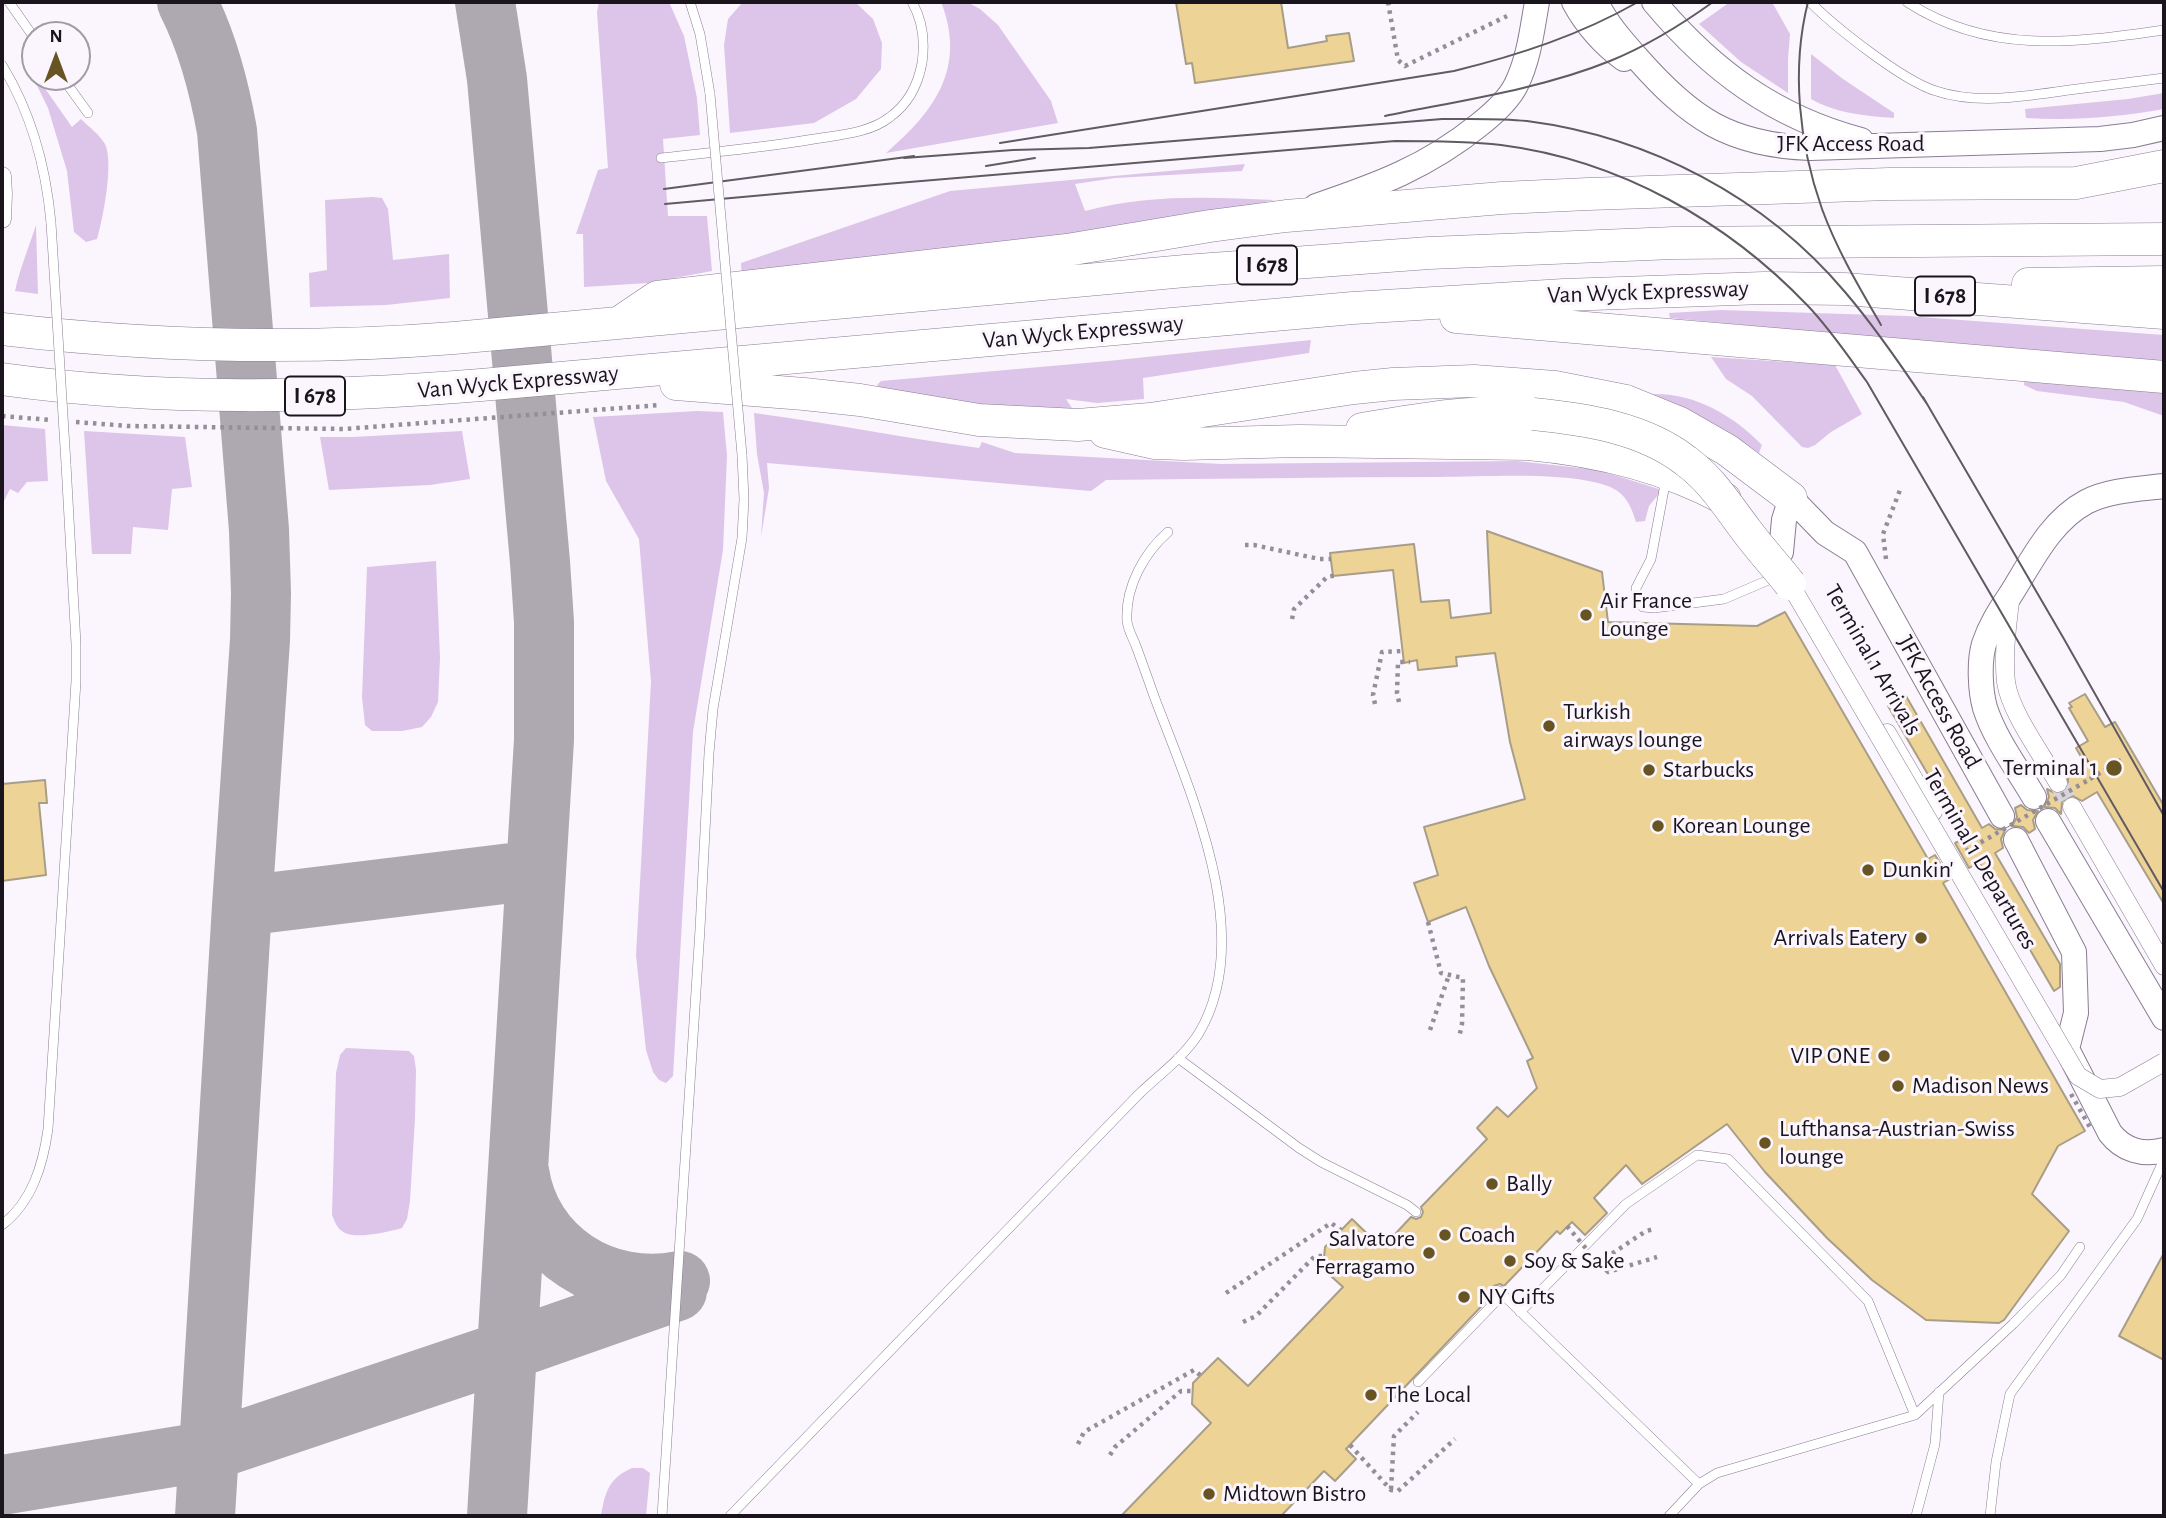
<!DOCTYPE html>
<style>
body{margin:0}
#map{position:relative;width:2166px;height:1518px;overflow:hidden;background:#fbf5fe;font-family:"Alegreya Sans",sans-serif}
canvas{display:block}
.frame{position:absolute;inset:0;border:4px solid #1a151d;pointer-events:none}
.north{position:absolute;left:21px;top:21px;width:70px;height:70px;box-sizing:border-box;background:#fbf5fe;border:2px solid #a19ba4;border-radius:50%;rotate:0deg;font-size:19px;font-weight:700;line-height:28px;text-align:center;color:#1a151d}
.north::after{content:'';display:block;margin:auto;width:24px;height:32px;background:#685322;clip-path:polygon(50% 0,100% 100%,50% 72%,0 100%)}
</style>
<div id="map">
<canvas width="2166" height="1518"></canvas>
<div class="frame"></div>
<div class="north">N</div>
</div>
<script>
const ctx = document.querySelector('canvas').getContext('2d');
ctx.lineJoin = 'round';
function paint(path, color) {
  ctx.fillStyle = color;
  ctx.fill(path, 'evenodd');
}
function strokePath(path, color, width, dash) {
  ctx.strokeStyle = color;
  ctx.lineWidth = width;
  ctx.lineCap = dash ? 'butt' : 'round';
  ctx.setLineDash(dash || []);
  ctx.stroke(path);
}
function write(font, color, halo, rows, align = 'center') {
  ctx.font = font + ' "Alegreya Sans",sans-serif';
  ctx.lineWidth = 6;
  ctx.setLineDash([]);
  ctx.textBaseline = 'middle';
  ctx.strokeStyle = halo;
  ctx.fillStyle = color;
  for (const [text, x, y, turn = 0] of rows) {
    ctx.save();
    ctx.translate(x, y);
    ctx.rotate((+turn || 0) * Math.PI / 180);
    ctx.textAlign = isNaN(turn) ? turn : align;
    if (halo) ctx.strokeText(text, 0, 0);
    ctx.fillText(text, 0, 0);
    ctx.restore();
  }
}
paint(new Path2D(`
 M599 2H669L684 36 697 98 700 135 663 139 668 216H707L712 271 648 283 584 287 583 234H576L598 170 608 168 597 12Z
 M743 2H855L873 19 882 43 881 69 856 99 814 123 730 133 724 45 728 19Z
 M941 2H967L980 9 998 25 1051 101 1058 123 886 153C934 112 967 68 941 2Z
 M1730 2H1772L1790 34 1788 59V93L1741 62 1699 24Z
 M1811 54 1843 79 1894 113V118C1866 116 1835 113 1811 99Z
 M22 55 35 74V77H37L72 127 81 119C89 127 99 134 105 144 114 162 103 219 97 239L86 242 74 232 67 171 48 108Z
 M2164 93V109C2118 117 2073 121 2026 118L2025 109 2128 99Z
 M1245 164 1242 171 1115 178 1075 184 1085 211C1148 194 1211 197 1275 200L1052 246 742 278 741 263 950 191Z
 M372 197 382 198 388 209 393 260 449 254 450 298 386 305 310 307 309 273 327 270 325 200Z
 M36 225 38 294 15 291C20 268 29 247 36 225Z
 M1721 310 1907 316 2164 335V416L2124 402 2037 391 2024 385 2026 352 1670 318 1669 313Z
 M1311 340 1309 353 1143 378 1144 399 1097 403 1066 399 1074 411 1002 408 881 389 877 385 881 381 1108 361Z
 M1711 357 1835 365 1862 414 1831 432 1815 445 1808 448 1802 447 1752 396 1726 379Z
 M1653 394C1695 393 1734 416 1762 445L1759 453C1726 428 1691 411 1653 394Z
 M697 411 723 412 727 456 723 550 693 732 673 1076 666 1083 659 1080 653 1072 646 1050 636 955 651 682 639 539 606 481 593 417Z
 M754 413C829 423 904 438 979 448L982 442 1015 453 1221 464 1517 461 1598 470 1662 490 1649 506 1645 521 1636 522C1629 499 1622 489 1598 483 1552 472 1486 477 1438 477 1327 477 1216 479 1106 480L1091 491 767 463 769 488 761 537 764 493 757 454Z
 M2 425 45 429 48 481 27 482 18 493 10 489 2 505Z
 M84 431 185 437 192 487 172 489 168 530 133 527 131 554H92Z
 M462 431 470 479 430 485 329 490 320 437H353Z
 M436 561 440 658 438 702 431 717 422 727 402 731H372L365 725 362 697 367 567Z
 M346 1048 409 1051 414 1056 416 1070 415 1118 410 1201 407 1219 402 1228C389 1232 357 1239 345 1233 337 1229 335 1222 332 1215L336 1073 340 1055Z
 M632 1468H643L650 1473 646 1516H601C605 1492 609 1478 632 1468Z`), '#dcc5e9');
strokePath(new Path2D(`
 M187 2C208 43 219 86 227 131L259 530 261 593 260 640 242 906 205 1516
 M485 2 497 79 540 562 544 622V740L497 1516
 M242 906 536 870
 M519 1171C530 1250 606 1296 680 1281
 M2 1485 209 1451 506 1351 677 1291`), '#aea8b0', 60);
const building = new Path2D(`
 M1176 2H1281L1288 48 1327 41 1326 36 1349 33 1354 61 1195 83 1192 63 1186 64Z
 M1487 531 1602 572 1608 622 1757 626 1785 612 1928 859 1935 855 1950 879 1943 883 2085 1131 2058 1146 2032 1194 2069 1231 2004 1320 1999 1323 1926 1320 1872 1280 1827 1238 1765 1172 1727 1124 1642 1184 1626 1165 1594 1198 1607 1213 1585 1235 1572 1222 1560 1234 1557 1231 1504 1286 1500 1284 1494 1286 1492 1290 1493 1294 1346 1449 1356 1459 1335 1481 1324 1471 1281 1516H1121L1211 1423 1192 1404 1193 1383 1218 1358 1248 1386 1343 1287 1323 1269 1325 1247 1352 1219 1382 1248 1411 1217 1416 1219 1421 1217 1423 1212 1421 1207 1487 1139 1477 1128 1497 1107 1508 1117 1537 1088 1527 1061 1533 1058 1489 966 1466 907 1428 922 1414 883 1438 875 1424 827 1525 799 1510 742 1495 653 1456 657 1457 666 1418 670 1417 660 1404 663 1393 570 1333 576 1330 553 1414 544 1421 602 1449 600 1451 618 1491 613Z
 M2085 694 2105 727 2115 722 2164 806V904L2097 792 2082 801 2073 796 2066 798 2062 802 2061 814 2055 808 2044 807 2049 797 2047 789 2057 794 2063 793 2068 788V777L2083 768 2081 764 2084 762 2076 748 2088 741 2069 708 2072 707 2069 703Z
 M1906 696 1982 828 1989 824 1995 829 2005 830 2001 839 2003 848 1995 853 2060 964V987L2054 991 1979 862 1969 868 1955 843 1965 838 1888 706Z
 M45 780 47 803H39L46 875 2 881V784Z
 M2021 805 2027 810 2038 811 2033 820 2035 829 2029 833 2023 827 2012 826 2017 817 2015 808Z
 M2164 1253V1360L2119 1336Z`);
paint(building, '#eed397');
strokePath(building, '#a89e87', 2);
strokePath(new Path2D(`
 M2058 783 2072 807`), '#d9d3dc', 18, [18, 9]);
const lane = new Path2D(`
 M9 2 35 39
 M690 2 700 34 710 94
 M1810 2C1835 27 1903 81 1936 91 1978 105 2026 96 2069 90 2101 86 2132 82 2164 78
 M1907 2C1988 55 2074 43 2164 30
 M2 65C32 114 46 167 51 223
 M62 77 88 113
 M661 158C712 152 763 148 814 139 839 135 870 133 890 117 908 104 918 85 922 63 925 42 923 21 912 2
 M1666 479 1651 559 1636 588 1637 600 1643 607 1654 608 1724 599 1771 579 1776 580
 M1178 1058 1299 1148 1321 1162 1407 1205 1416 1212
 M2 1225C32 1202 43 1165 48 1129L76 681V644L66 464
 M1499 1291 1699 1484
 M1520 1312 1626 1204 1697 1155 1728 1159 1868 1301 1915 1415
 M1418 1382 1502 1295
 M662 1516 700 929 709 753 713 709 742 538 744 499 742 455
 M730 1516 1139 1094C1159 1075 1184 1057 1199 1033 1257 935 1190 792 1154 696 1148 679 1142 662 1136 646 1133 638 1128 630 1127 621 1125 587 1144 553 1168 532
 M1669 1516 1699 1484 1717 1473 1915 1415 2013 1324 2061 1275 2080 1247
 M1916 1516 1935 1444 1939 1392
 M1990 1516 1996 1462 2010 1394 2137 1219 2164 1159`);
const street = new Path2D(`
 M2 176 3 194 2 219
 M2010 601C2007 628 2003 655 2006 682 2010 712 2043 756 2058 783
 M1887 733 1933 812
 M2072 807 2164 966`);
const secondary = new Path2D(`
 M1574 2C1587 26 1602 43 1624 59
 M1596 2C1606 23 1622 41 1638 59 1690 118 1729 145 1810 148L2100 139 2133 135 2164 128
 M1654 2C1711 70 1774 117 1861 140
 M1316 206C1378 185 1427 167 1479 125 1493 114 1508 101 1516 85 1529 59 1532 30 1537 2
 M1781 552 1784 520 1791 498 1825 533 1855 552 2002 816
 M2034 797C2017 768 1995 739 1985 708 1980 690 1979 661 1984 644 1990 626 1999 612 2009 597 2031 563 2049 522 2086 502 2109 490 2139 489 2164 486
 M2048 821 2164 1018
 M2016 840 2074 952 2076 1013 2067 1049 2110 1133C2123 1150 2143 1156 2164 1150`);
const highway = new Path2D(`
 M2028 284 2164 282
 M1456 317 2164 377
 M620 322 657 297 1067 250 1210 226 1286 216 1502 198 1588 194 1889 184 2076 183 2164 166
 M2 329C155 347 301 350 454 338L1185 271 1429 253 1674 243 2164 239
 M2 379C161 401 321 398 481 385L1353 308 1564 295 1764 288 1844 289 2164 313
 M676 384 804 394 860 400 979 420 1078 425 1150 419 1354 388 1393 384 1474 381 1555 387 1626 401 1680 423 1727 450 1791 498
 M1362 429C1420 419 1475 409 1533 414
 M1105 432 1154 443 1184 444 1299 441 1528 444C1596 450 1664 466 1725 499`);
strokePath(lane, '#8a7d92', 10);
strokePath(street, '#8a7d92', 19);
strokePath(secondary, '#8a7d92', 26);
strokePath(highway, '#8a7d92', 33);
strokePath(new Path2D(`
 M1388 2 1398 60 1405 66 1507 16
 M2 416 50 420
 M76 422 128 426 344 429 661 405
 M1245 545H1254L1319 559H1331
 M1886 559 1883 534 1900 490
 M1292 619 1294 609 1327 577 1338 575
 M1868 660 1895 703
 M1399 702 1397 693 1398 662H1410
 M1375 704 1373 695 1382 652 1403 651
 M2090 779 2121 760
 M1428 922 1441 973 1463 978 1462 1024 1459 1038
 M1430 1030 1449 975
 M1594 1258 1608 1272 1657 1257
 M1598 1263 1646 1231 1654 1229
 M1226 1293 1331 1223 1341 1230
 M1243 1322 1256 1316 1315 1256H1324
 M1078 1444 1084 1432 1194 1370 1200 1375
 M1350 1445 1391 1490 1398 1491 1455 1439
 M1110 1455 1115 1447 1181 1391H1193
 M1391 1489 1394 1436 1418 1412`), '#948e97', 4.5, [3.5, 5]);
strokePath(lane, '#fff', 9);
strokePath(street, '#fff', 18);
strokePath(secondary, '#fff', 24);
strokePath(highway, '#fff', 32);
strokePath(new Path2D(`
 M1808 2C1791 69 1799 144 1822 209 1837 250 1859 287 1881 325
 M1385 116C1458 101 1541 89 1610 61 1647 46 1681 25 1713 2
 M1000 143 1454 71C1519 55 1580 35 1638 2
 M904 158 1013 150 1089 148 1442 119C1471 119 1499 118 1527 121 1650 137 1765 197 1845 292 1875 327 1901 365 1927 404
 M986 166 1035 158
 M664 189 914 156
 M665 204 886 184 1395 141C1431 141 1466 141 1501 145 1619 160 1727 221 1808 306 1830 329 1848 356 1867 382L2164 892
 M1923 397 2064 639 2164 816`), '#605b63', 2);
const laneBridge = new Path2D(`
 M710 94 742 455
 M51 223 66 464`);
const streetBridge = new Path2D(`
 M1790 584 2078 1076 2100 1089 2120 1087 2164 1062`);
const highwayBridge = new Path2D(`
 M1533 414C1585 419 1644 428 1686 461 1712 480 1727 505 1746 530 1760 549 1776 566 1790 584`);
strokePath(laneBridge, '#8a7d92', 10, []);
strokePath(streetBridge, '#8a7d92', 19, []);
strokePath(highwayBridge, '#8a7d92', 33, []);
strokePath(new Path2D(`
 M1966 851 2090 779
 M2071 1094 2091 1129
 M1567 1226 1594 1258`), '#948e97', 4.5, [3.5, 5]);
strokePath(laneBridge, '#fff', 9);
strokePath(streetBridge, '#fff', 18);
strokePath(highwayBridge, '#fff', 32);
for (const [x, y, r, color] of [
 [1586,615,7,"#685322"],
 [1549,726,7,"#685322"],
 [2114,768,9,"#685322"],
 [1649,770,7,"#685322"],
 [1658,826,7,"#685322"],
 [1868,870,7,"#685322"],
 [1921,938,7,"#685322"],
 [1884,1056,7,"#685322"],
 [1898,1086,7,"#685322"],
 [1765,1143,7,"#685322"],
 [1492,1184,7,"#685322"],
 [1445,1235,7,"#685322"],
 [1429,1253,7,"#685322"],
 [1510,1261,7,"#685322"],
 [1464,1297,7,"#685322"],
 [1371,1395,7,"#685322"],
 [1209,1494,7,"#685322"]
]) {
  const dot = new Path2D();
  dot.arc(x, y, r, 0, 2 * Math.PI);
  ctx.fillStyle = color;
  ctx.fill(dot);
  strokePath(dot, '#fbf5fe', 2.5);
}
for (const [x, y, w] of [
 [1267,265,60],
 [1945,296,60],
 [315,396,60]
]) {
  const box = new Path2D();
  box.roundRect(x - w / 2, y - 19.5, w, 39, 5);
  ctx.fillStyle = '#fbf5fe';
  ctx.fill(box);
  strokePath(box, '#1a151d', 2);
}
write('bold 23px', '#1a151d', null, [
 ["I 678",1267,265],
 ["I 678",1945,296],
 ["I 678",315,396]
]);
write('24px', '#1a151d', '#fbf5fe', [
 ["JFK Access Road",1851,144],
 ["Van Wyck Expressway",1648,292,-2],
 ["Van Wyck Expressway",1083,332,-5],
 ["Van Wyck Expressway",518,382,-5],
 ["Terminal 1 Arrivals",1873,660,60],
 ["JFK Access Road",1939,702,61],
 ["Terminal 1 Departures",1980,859,60]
]);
write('24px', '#1a151d', '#fbf5fe', [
 ["Air France",1600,601],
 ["Lounge",1600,629],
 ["Turkish",1563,712],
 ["airways lounge",1563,740],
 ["Terminal 1",2098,768,"right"],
 ["Starbucks",1663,770],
 ["Korean Lounge",1672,826],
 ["Dunkin'",1882,870],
 ["Arrivals Eatery",1907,938,"right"],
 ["VIP ONE",1870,1056,"right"],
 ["Madison News",1912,1086],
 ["Lufthansa-Austrian-Swiss",1779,1129],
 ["lounge",1779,1157],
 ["Bally",1506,1184],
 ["Coach",1459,1235],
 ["Salvatore",1415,1239,"right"],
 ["Ferragamo",1415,1267,"right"],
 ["Soy & Sake",1524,1261],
 ["NY Gifts",1478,1297],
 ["The Local",1385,1395],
 ["Midtown Bistro",1223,1494]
], 'left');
</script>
